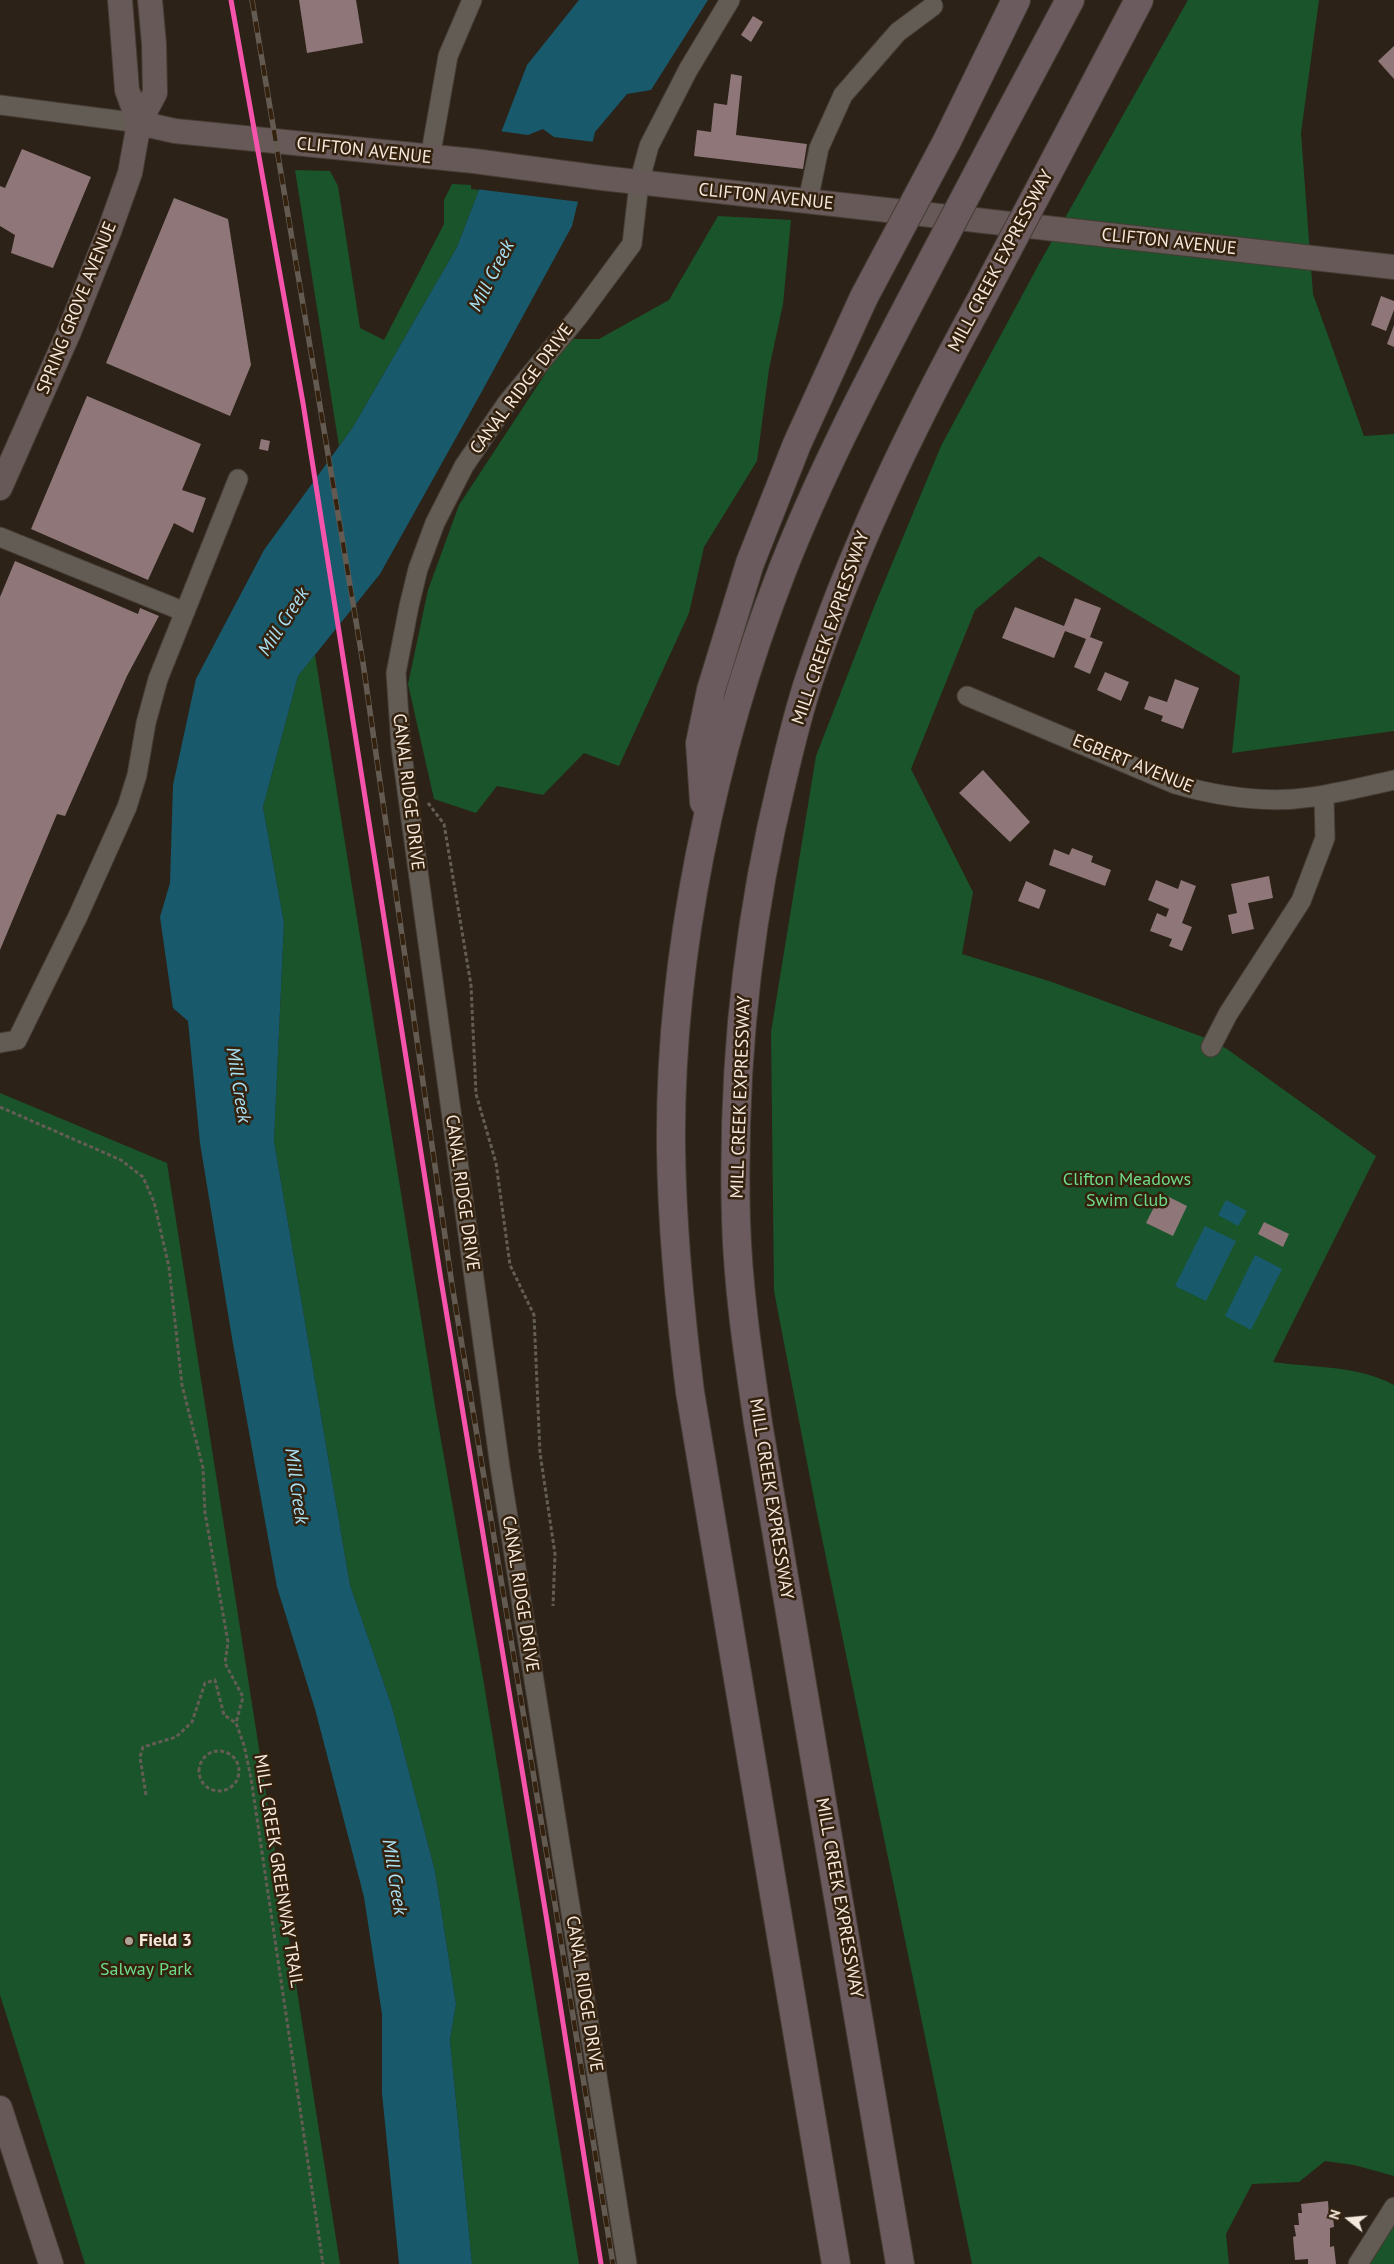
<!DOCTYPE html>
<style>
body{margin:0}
#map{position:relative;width:1394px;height:2264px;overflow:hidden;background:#2c2217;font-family:"PT Sans",sans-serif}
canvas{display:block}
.north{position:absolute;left:1324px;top:2194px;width:50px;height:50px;-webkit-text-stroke:4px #34220f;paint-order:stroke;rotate:287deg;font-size:14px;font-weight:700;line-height:20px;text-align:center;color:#f5e9dd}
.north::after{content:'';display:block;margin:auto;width:18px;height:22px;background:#f5e9dd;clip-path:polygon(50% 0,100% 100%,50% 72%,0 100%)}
</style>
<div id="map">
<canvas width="1394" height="2264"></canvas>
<div class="north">N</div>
</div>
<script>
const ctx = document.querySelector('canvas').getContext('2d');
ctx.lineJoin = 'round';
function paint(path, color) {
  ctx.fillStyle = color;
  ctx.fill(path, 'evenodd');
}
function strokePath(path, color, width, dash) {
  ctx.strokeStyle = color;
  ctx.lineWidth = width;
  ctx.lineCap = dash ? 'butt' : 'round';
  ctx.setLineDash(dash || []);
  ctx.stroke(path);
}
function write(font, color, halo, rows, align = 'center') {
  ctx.font = font + ' "PT Sans",sans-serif';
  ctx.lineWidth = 5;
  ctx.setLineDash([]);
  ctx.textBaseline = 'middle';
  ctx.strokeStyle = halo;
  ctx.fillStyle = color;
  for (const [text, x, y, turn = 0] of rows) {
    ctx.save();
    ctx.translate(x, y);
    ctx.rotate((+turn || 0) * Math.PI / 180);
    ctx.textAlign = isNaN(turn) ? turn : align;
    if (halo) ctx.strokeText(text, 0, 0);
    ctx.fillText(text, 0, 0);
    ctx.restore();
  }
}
paint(new Path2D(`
 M1188 0H1319L1301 133 1313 294 1364 436 1394 434V731L1232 753 1240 676 1039 556 975 610 911 769 973 892 962 954 1052 982 1211 1040 1227 1049 1376 1156 1273 1362C1314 1368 1357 1365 1394 1385V2176L1354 2165 1325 2161 1299 2182 1252 2184 1226 2234 1229 2264H972L817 1514 774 1291 771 1032 816 756 876 602 941 446 1039 264Z
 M295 170 330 171 338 186 360 328 384 340 444 224V200L452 184 471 185V189L479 190 457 247 353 427 339 446Z
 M718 216 791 220 783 304 769 369 757 461 704 547 689 613 619 766 584 753 543 795 497 786 476 813 434 799 408 684 428 590 459 505 568 339H599L669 300Z
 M315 655 435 1406 483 1678 579 2264H472L450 2040 456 2004 435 1871 392 1707 350 1585 274 1141 284 923 263 807 298 676Z
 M0 1093 167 1163 340 2264H85L0 1995Z
 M1394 2224V2264H1367Z`), '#1a542a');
paint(new Path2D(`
 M579 0H708L651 90 627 94 595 132 572 226 481 393 380 574 298 676 263 807 284 923 274 1141 350 1585 392 1707 435 1871 456 2004 450 2040 472 2264H399L382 2093V2014L364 1897 315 1709 277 1587 232 1338 200 1143 188 1021 173 1008 160 917 170 883 173 785 196 679 264 550 353 427 457 247 527 65Z
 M1226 1200 1247 1211 1238 1226 1218 1215Z
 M1205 1226 1236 1241 1206 1301 1175 1286Z
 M1255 1255 1282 1269 1251 1330 1225 1316Z`), '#185a6c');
paint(new Path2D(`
 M543 129 554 137 595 142 580 202 476 189 499 131 528 135Z`), '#2c2217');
paint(new Path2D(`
 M299 0H356L363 43 307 53Z
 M753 16 763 22 751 42 741 35Z
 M1394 46V79L1378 61Z
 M731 74 742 76 736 135 807 144 803 169 694 156 697 130 711 132 714 103 727 105Z
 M22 149 91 177 53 268 11 253 15 235 0 226V186L5 188Z
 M174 198 228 219 251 365 230 416 106 363Z
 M1381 296 1394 301V310L1386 331 1371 325Z
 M1394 325V347L1387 344Z
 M87 396 201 444 182 490 206 498 193 533 174 523 148 580 31 529Z
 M261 439 270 441 268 451 259 449Z
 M15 561 138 614 140 608 159 616 127 676 65 816 57 814 0 950V597Z
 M1075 598 1101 608 1090 637 1103 642 1090 674 1074 667 1086 639 1065 631 1054 658 1002 638 1015 607 1064 626Z
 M1105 672 1129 682 1121 701 1097 690Z
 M1175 679 1199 688 1183 729 1161 721 1163 716 1144 709 1149 696 1167 702Z
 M983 770 1030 822 1010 842 959 793Z
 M1072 848 1093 856 1091 862 1111 870 1105 886 1049 865 1054 849 1069 855Z
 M1269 876 1273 898 1248 903 1254 929 1232 934 1228 915 1237 913 1231 884Z
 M1156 880 1178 889 1181 880 1196 886 1182 923 1192 927 1182 951 1169 946 1172 939 1150 931 1157 913 1166 917 1169 909 1148 900Z
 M1026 881 1046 890 1039 909 1018 901Z
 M1161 1193 1187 1206 1173 1236 1146 1223Z
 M1264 1222 1289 1234 1283 1247 1258 1234Z
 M1328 2201 1329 2216H1333L1334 2227 1330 2228V2247L1334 2246 1336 2264H1308V2259L1295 2260 1293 2237 1296 2236 1294 2225H1299L1298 2213H1302L1301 2204Z`), '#8e7679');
const minor = new Path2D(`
 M0 105 139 123
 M430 158 448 56 472 0
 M808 201 819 148 843 95 898 32 933 6
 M0 537 185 612
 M967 696 1175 784C1220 797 1265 804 1312 797 1339 793 1367 786 1394 780
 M0 1043 17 1040 78 916 127 807 137 775 146 723 158 679 238 479
 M1211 1047 1228 1014 1301 901 1325 838 1324 795
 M627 2264 500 1467 401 747 396 673 409 606 418 569 435 523 464 466 507 403 578 317 632 244 639 183 649 146 688 70 730 0
 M1358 2264 1394 2207`);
const major = new Path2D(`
 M120 0 127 90 139 123
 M139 123 175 131 474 161 602 178 1394 267
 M0 488 69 332 110 229 130 173 139 123 155 93 154 44 150 0
 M0 2108 51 2264`);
const highway = new Path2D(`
 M947 141 1016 0
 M992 146 1070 0
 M1058 154 1139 0
 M704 802 700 743 711 690 750 563 797 444 864 297
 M836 2264 690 1392C680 1311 672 1230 671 1148 669 958 713 748 782 571 818 479 863 392 909 304
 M900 2264 758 1423C748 1355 738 1288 736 1220 732 1072 747 924 782 781 790 747 798 713 809 680 852 550 911 428 976 309`);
strokePath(minor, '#453c34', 21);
strokePath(major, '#453c34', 26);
strokePath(highway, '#453c34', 30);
strokePath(new Path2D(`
 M428 803 444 824 471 985 476 1094 496 1163 510 1265 534 1315 540 1453 555 1554 553 1606
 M0 1107 121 1160 143 1177 154 1202 169 1267 182 1385 203 1468 205 1513 228 1642 225 1663 243 1697 236 1723 244 1745 251 1778 323 2264
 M199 1771a20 20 0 1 1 40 0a20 20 0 1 1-40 0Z
 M146 1795 140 1757 143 1747 176 1737 192 1722 205 1683 215 1680 224 1715 236 1723`), '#645d55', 3, [4, 2.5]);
strokePath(minor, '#635c54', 19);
strokePath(major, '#675958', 24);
strokePath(highway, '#6b5b5e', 28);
const rail = new Path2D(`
 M252 0 363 663 452 1285 556 1910 613 2264`);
strokePath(rail, '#635b52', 5.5);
strokePath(rail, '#34220f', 4, [11]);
const highwayBridge = new Path2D(`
 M864 297 947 141
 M909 304 992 146
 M976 309 1058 154`);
strokePath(highwayBridge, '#453c34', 30, []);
strokePath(highwayBridge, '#6b5b5e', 28);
strokePath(new Path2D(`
 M231 0 303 403 441 1280 546 1915 601 2264`), '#f653ac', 5);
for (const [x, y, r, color] of [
 [129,1941,5,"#afa398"]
]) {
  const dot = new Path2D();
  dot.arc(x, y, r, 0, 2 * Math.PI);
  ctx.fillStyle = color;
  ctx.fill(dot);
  strokePath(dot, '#34220f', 2);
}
write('18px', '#f5e9dd', '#34220f', [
 ["CLIFTON AVENUE",364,151,6],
 ["CLIFTON AVENUE",766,197,6],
 ["CLIFTON AVENUE",1169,242,6],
 ["MILL CREEK EXPRESSWAY",1001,261,-62],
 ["SPRING GROVE AVENUE",77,308,-68],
 ["CANAL RIDGE DRIVE",522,389,-53],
 ["MILL CREEK EXPRESSWAY",831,628,-71],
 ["EGBERT AVENUE",1133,764,22],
 ["CANAL RIDGE DRIVE",408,792,83],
 ["MILL CREEK EXPRESSWAY",741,1097,-88],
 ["CANAL RIDGE DRIVE",462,1193,82],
 ["MILL CREEK EXPRESSWAY",771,1499,81],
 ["CANAL RIDGE DRIVE",520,1594,81],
 ["MILL CREEK GREENWAY TRAIL",278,1871,81],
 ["MILL CREEK EXPRESSWAY",839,1898,80],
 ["CANAL RIDGE DRIVE",584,1994,81]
]);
write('18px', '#6edd8a', '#34220f', [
 ["Clifton Meadows",1127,1180],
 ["Swim Club",1127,1201],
 ["Salway Park",146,1970]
]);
write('bold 18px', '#f5e9dd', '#34220f', [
 ["Field 3",139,1941]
], 'left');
write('italic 19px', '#aae2f5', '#34220f', [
 ["Mill Creek",492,276,-63],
 ["Mill Creek",284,622,-57],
 ["Mill Creek",238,1085,81],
 ["Mill Creek",296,1486,82],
 ["Mill Creek",394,1877,81]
]);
</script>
